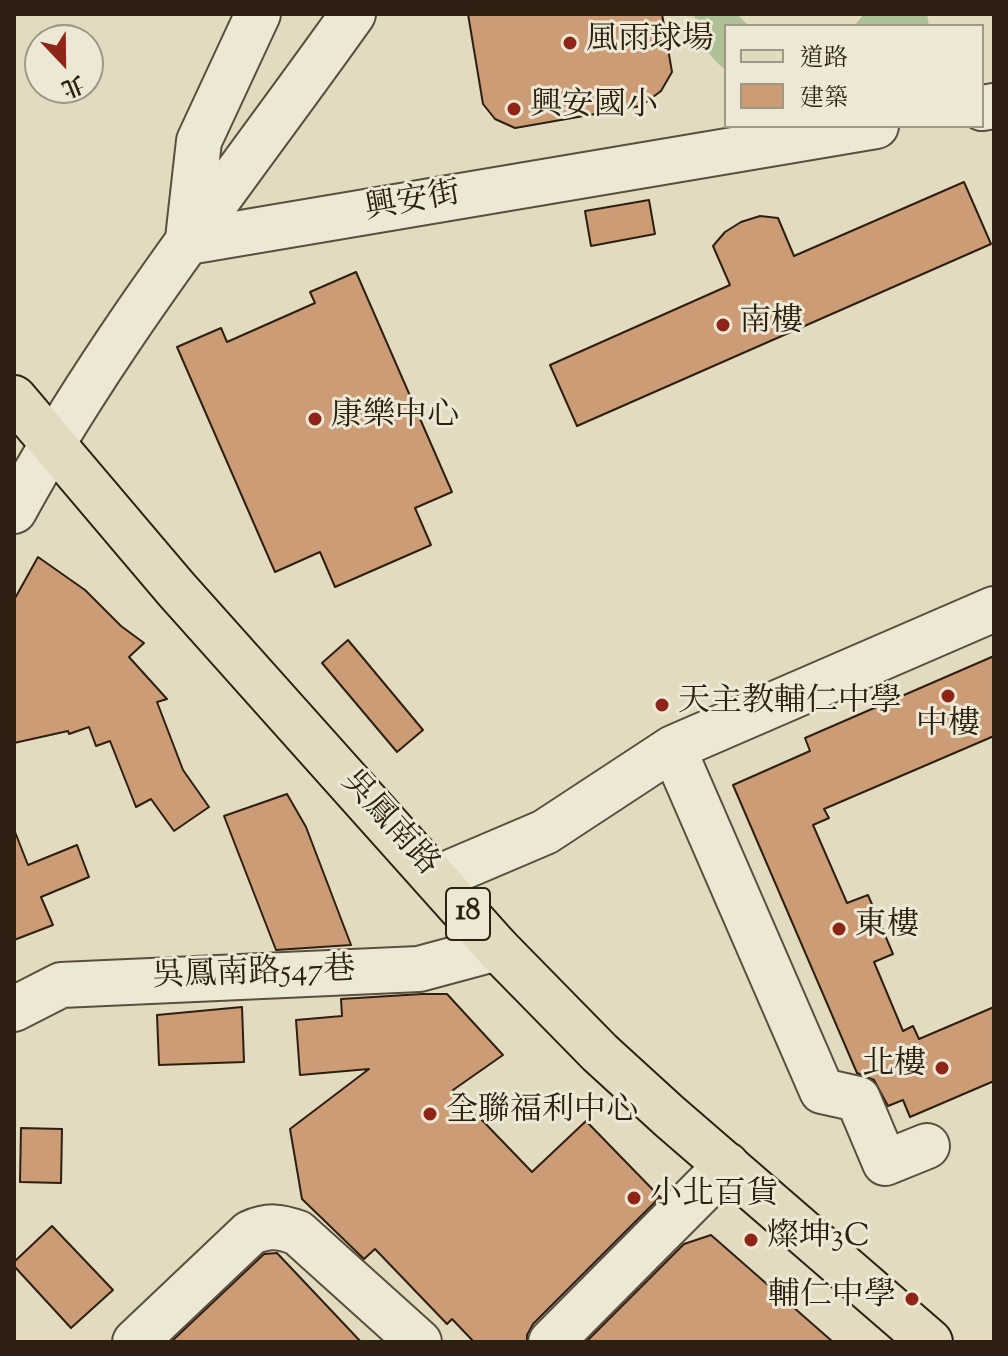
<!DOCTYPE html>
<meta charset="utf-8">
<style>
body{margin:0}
#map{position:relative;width:1008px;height:1356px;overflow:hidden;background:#e3dbbf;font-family:"Sorts Mill Goudy","Noto Serif TC",serif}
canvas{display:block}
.frame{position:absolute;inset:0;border:16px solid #2d1f12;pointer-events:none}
.legend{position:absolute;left:724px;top:24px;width:260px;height:104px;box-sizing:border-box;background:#ede8d5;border:2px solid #a09887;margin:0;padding:10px 14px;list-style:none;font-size:24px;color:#2d1f12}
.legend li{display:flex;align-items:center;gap:16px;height:40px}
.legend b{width:40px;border:2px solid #a09887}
.north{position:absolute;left:24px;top:24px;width:80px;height:80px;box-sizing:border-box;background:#ede8d5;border:2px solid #a09887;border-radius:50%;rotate:158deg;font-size:22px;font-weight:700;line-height:32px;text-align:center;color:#2d1f12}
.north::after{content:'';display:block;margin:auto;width:28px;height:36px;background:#8f2418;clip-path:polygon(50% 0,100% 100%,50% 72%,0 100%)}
</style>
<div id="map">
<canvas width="1008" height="1356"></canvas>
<div class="frame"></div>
<ul class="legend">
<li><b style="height:10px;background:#e3dbbf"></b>道路</li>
<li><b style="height:22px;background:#cc9c76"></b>建築</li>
</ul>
<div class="north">北</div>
</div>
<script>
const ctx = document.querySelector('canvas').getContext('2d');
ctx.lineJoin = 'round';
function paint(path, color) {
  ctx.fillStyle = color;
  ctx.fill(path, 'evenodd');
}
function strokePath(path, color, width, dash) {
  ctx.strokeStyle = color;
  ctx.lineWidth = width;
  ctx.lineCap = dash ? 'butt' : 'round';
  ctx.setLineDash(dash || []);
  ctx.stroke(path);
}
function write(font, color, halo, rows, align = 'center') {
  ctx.font = font + ' "Sorts Mill Goudy","Noto Serif TC",serif';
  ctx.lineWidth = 6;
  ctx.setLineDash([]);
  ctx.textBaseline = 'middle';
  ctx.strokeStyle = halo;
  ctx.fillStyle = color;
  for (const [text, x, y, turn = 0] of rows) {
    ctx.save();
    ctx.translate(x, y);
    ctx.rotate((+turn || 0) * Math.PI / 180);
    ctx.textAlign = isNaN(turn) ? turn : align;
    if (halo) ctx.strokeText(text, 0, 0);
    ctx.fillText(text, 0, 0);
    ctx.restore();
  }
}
paint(new Path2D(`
 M694 14H737L749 26H726V70C707 56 698 37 694 14Z
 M864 14H927L929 26H854Z`), '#aec196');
const building = new Path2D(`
 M468 14H662L672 72 661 91 641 106 515 128 495 119 483 104Z
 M964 182 991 244 577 426 550 365 730 285 713 246 725 232 741 222 760 216 778 218 794 256Z
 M649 200 655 234 591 246 585 211Z
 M356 272 452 492 415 508 431 545 335 587 320 552 275 572 177 347 221 328 227 342 315 303 310 292Z
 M38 557 85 590 121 626 144 643 129 657 167 699 157 702 183 770 209 807 174 831 151 799 136 807 110 741 96 746 89 727 69 734 68 731 14 743V600Z
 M348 640 423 730 397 752 322 663Z
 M994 656V736L824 809 829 818 813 825 847 903 868 895 893 954 874 962 903 1031 913 1026 919 1039 994 1007V1081L910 1117 903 1100 888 1106 874 1080 857 1073 733 785 810 751 805 738Z
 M287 794 306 827 351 945 276 950 224 816Z
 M15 832 28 865 77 845 89 877 41 897 53 925 14 940Z
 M422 994H447L503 1055 453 1090 532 1172 586 1121 660 1197 533 1324 527 1335V1342H474L452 1319 447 1324 375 1249 364 1259 302 1199 290 1129 369 1069 300 1075 296 1020 342 1016 341 999Z
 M242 1007 244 1062 159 1065 157 1015Z
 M21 1128 62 1129 61 1183 20 1182Z
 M52 1226 113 1290 71 1328 14 1266V1262Z
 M711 1235 833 1342H586L684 1244Z
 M277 1253 361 1342H171L264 1254Z`);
paint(building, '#cc9c76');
strokePath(building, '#2d1f12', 2);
const minor = new Path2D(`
 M982 108 994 106
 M188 239 199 141 258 14
 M188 242 876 126
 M14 511C110 335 237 177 353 14
 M673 748 822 1091 858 1099 885 1163 927 1146
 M437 878 545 832 673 748 994 609
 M14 1009 61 985 419 969 497 948
 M135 1342 250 1233C268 1225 279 1226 298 1233L419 1342
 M551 1342 727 1165`);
const major = new Path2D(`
 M14 398 176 589 497 948 600 1053 669 1116 930 1342`);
strokePath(minor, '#5a4e3d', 48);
strokePath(major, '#2d1f12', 48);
strokePath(minor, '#ede8d5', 44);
strokePath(major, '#e3dbbf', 44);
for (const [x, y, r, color] of [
 [570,43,8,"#8f2418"],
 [514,109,8,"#8f2418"],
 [723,325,8,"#8f2418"],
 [315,419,8,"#8f2418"],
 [948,696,8,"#8f2418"],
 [662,705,8,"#8f2418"],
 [839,929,8,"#8f2418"],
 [942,1068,8,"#8f2418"],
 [430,1114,8,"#8f2418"],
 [634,1198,8,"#8f2418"],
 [751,1240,8,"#8f2418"],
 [912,1299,8,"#8f2418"]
]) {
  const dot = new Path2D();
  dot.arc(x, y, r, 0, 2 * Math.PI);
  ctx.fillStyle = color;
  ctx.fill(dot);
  strokePath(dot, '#ede8d5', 3);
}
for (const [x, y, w] of [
 [468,914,44]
]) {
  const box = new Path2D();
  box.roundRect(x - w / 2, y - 26, w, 52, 6);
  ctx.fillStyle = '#ede8d5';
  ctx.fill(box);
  strokePath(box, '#2d1f12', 2);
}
write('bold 30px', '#2d1f12', null, [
 ["18",468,914]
]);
write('32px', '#2d1f12', '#ede8d5', [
 ["風雨球場",586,43],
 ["興安國小",530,109],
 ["南樓",739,325],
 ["康樂中心",331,419],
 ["天主教輔仁中學",678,705],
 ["中樓",948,728,"center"],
 ["東樓",855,929],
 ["北樓",926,1068,"right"],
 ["全聯福利中心",446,1114],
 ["小北百貨",650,1198],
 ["燦坤3C",767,1240],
 ["輔仁中學",896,1299,"right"]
], 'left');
write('32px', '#2d1f12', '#ede8d5', [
 ["興安街",413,204,-10],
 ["吳鳳南路",388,825,48],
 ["吳鳳南路547巷",254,976,-2]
]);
</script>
